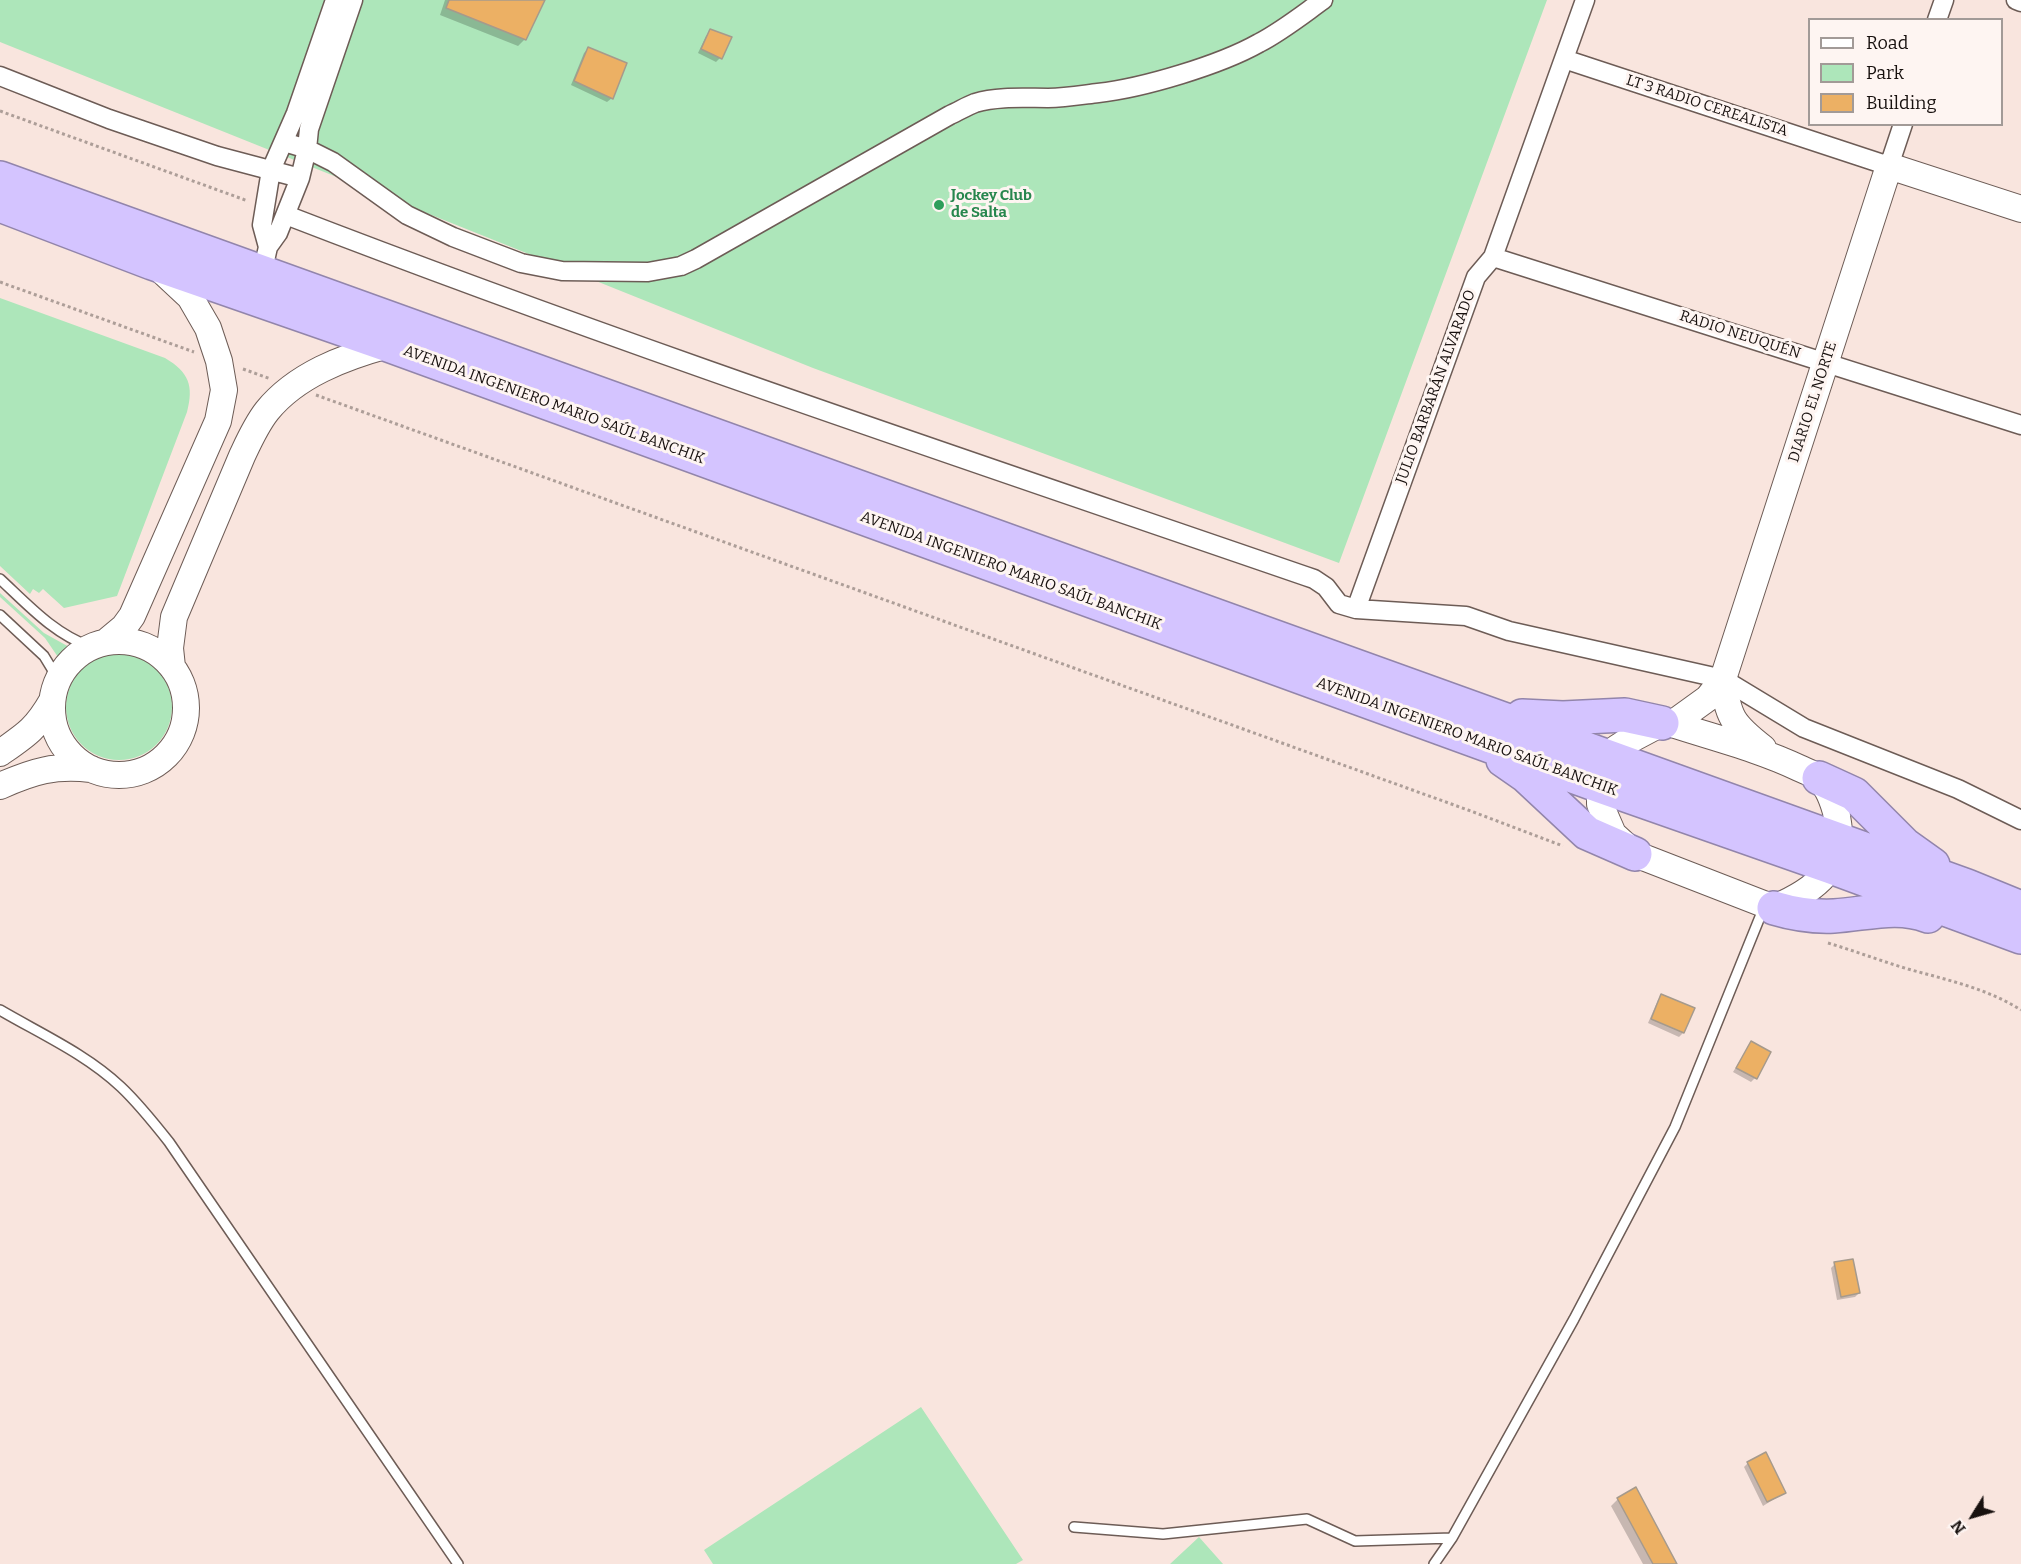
<!DOCTYPE html>
<meta charset="utf-8">
<style>
body{margin:0}
#map{position:relative;width:2021px;height:1564px;overflow:hidden;background:#f9e5de;font-family:Bitter,serif}
canvas{display:block}
.legend{position:absolute;left:1808px;top:18px;width:195px;height:108px;box-sizing:border-box;background:#fef5f2;border:2px solid #a29a97;margin:0;padding:8px 10px;list-style:none;font-size:18px;color:#18110f}
.legend li{display:flex;align-items:center;gap:12px;height:30px}
.legend b{width:30px;border:2px solid #a29a97}
.north{position:absolute;left:1943px;top:1486px;width:60px;height:60px;-webkit-text-stroke:4px #fef5f2;paint-order:stroke;rotate:233deg;font-size:16px;font-weight:700;line-height:24px;text-align:center;color:#18110f}
.north::after{content:'';display:block;margin:auto;width:21px;height:27px;background:#18110f;clip-path:polygon(50% 0,100% 100%,50% 72%,0 100%)}
</style>
<div id="map">
<canvas width="2021" height="1564"></canvas>
<ul class="legend">
<li><b style="height:8px;background:#fff"></b>Road</li>
<li><b style="height:16px;background:#ade6ba"></b>Park</li>
<li><b style="height:16px;background:#ecb064"></b>Building</li>
</ul>
<div class="north">N</div>
</div>
<script>
const ctx = document.querySelector('canvas').getContext('2d');
ctx.lineJoin = 'round';
function paint(path, color) {
  ctx.fillStyle = color;
  ctx.fill(path, 'evenodd');
}
function strokePath(path, color, width, dash) {
  ctx.strokeStyle = color;
  ctx.lineWidth = width;
  ctx.lineCap = dash ? 'butt' : 'round';
  ctx.setLineDash(dash || []);
  ctx.stroke(path);
}
function write(font, color, halo, rows, align = 'center') {
  ctx.font = font + ' Bitter,serif';
  ctx.lineWidth = 6;
  ctx.setLineDash([]);
  ctx.textBaseline = 'middle';
  ctx.strokeStyle = halo;
  ctx.fillStyle = color;
  for (const [text, x, y, turn = 0] of rows) {
    ctx.save();
    ctx.translate(x, y);
    ctx.rotate((+turn || 0) * Math.PI / 180);
    ctx.textAlign = isNaN(turn) ? turn : align;
    if (halo) ctx.strokeText(text, 0, 0);
    ctx.fillText(text, 0, 0);
    ctx.restore();
  }
}
paint(new Path2D(`
 M0 0H1547L1339 563 813 368 0 42Z
 M0 298 165 358C189 372 194 386 187 412L117 596 64 608 43 589 39 593 33 589 30 594 0 566Z
 M0 593 44 633 71 648 60 660 45 638 0 597Z
 M66 707a53 53 0 1 1 106 0a53 53 0 1 1-106 0Z
 M921 1407 1023 1560 1016 1564H713L704 1550Z
 M1199 1537 1223 1564H1170Z`), '#ade6ba');
paint(new Path2D(`
 M445 0H543L525 39 518 46 440 15Z
 M711 31 720 58 716 62 698 53 706 36Z
 M588 49 612 98 607 102 571 85 584 53Z
 M1662 995 1683 1033 1679 1037 1648 1023 1658 1000Z
 M1751 1043 1755 1078 1751 1082 1733 1072Z
 M1835 1264 1859 1293 1855 1297 1837 1300 1831 1268Z
 M1748 1463 1784 1493 1763 1506 1744 1467Z
 M1618 1499 1675 1564H1643L1611 1506Z`), '#0003');
const building = new Path2D(`
 M449 0H545L526 40 446 8Z
 M710 29 732 37 722 59 701 49Z
 M588 47 627 63 613 99 574 81Z
 M1661 994 1695 1008 1684 1033 1651 1019Z
 M1751 1041 1771 1052 1757 1079 1736 1068Z
 M1853 1259 1860 1293 1841 1297 1834 1262Z
 M1766 1452 1786 1493 1767 1502 1747 1462Z
 M1636 1487 1677 1564H1653L1617 1498Z`);
paint(building, '#ecb064');
strokePath(building, '#a69a8c', 1.5);
const lane = new Path2D(`
 M0 579C28 605 54 634 91 647
 M0 615 44 656 58 679
 M0 1010C41 1034 86 1054 121 1087 139 1104 154 1123 169 1142L458 1564
 M1074 1527 1163 1534 1307 1519 1355 1541 1452 1538
 M1434 1564 1452 1538 1574 1319 1675 1127 1764 907`);
const street = new Path2D(`
 M2016 0 2021 2
 M1937 20 1944 0
 M1564 59 1889 166 1903 124
 M0 76 109 119 217 156 300 178
 M284 142 307 149 333 162 407 215 453 237 521 263 562 271 648 272 681 266 696 259 950 115C959 111 967 106 975 103 998 96 1024 98 1048 98 1065 98 1082 95 1098 93 1143 88 1220 65 1259 43 1282 31 1302 15 1323 0
 M286 215C625 346 971 461 1314 579L1326 587 1339 604 1356 609 1466 616 1509 631 1723 679 1804 728 1958 789 2021 820
 M268 247 262 225 271 170 296 113 335 0
 M1493 257 2021 425
 M262 274 268 247 278 233 300 178 307 149 309 129 353 0
 M1356 609 1476 277 1493 257 1585 0`);
const secondary = new Path2D(`
 M52 708a67 67 0 1 1 134 0a67 67 0 1 1-134 0Z
 M106 642 124 627 132 616 218 421 224 390 219 361 208 328 190 297 160 269
 M172 667 170 648 174 617 242 456C249 441 256 425 267 411 296 375 344 357 388 345
 M1723 679C1728 717 1732 724 1763 748
 M1662 723 1672 724C1715 738 1759 749 1799 768 1805 771 1815 774 1819 778 1828 787 1834 804 1837 816 1847 867 1816 890 1774 908L1635 854 1613 834 1600 804V786L1610 758 1617 748 1628 741Z
 M1672 724 1708 698 1723 679 1889 166 2021 209
 M0 753C26 735 36 729 52 701
 M0 786C34 771 54 765 91 769`);
const highway = new Path2D(`
 M0 178 1967 886 2021 908
 M0 205 152 263 388 345 1600 786 1831 867 2021 937
 M1522 716 1563 718 1625 715 1662 723
 M1503 760 1526 776 1587 833 1635 854
 M1819 778 1854 794 1905 845 1933 865
 M1774 908C1794 914 1813 917 1834 916 1866 914 1898 904 1928 916`);
strokePath(lane, '#6d5c56', 12);
strokePath(street, '#6d5c56', 21);
strokePath(secondary, '#6d5c56', 28);
strokePath(highway, '#9285ab', 36);
strokePath(new Path2D(`
 M0 111 248 201
 M0 282 194 352
 M243 369 271 379
 M316 395 1468 810 1563 846
 M1828 943C1855 951 1881 961 1908 969 1947 980 1986 988 2021 1010`), '#ad9e98', 3, [3, 3]);
strokePath(lane, '#fff', 9);
strokePath(street, '#fff', 18);
strokePath(secondary, '#fff', 26);
strokePath(highway, '#d4c4ff', 33);
for (const [x, y, r, color] of [
 [939,205,6,"#2e9e5b"]
]) {
  const dot = new Path2D();
  dot.arc(x, y, r, 0, 2 * Math.PI);
  ctx.fillStyle = color;
  ctx.fill(dot);
  strokePath(dot, '#fef5f2', 2);
}
write('15px', '#18110f', '#fef5f2', [
 ["LT 3 RADIO CEREALISTA",1707,106,18],
 ["RADIO NEUQUÉN",1740,335,18],
 ["JULIO BARBARÁN ALVARADO",1436,387,-70],
 ["DIARIO EL NORTE",1813,402,-72],
 ["AVENIDA INGENIERO MARIO SAÚL BANCHIK",554,405,20],
 ["AVENIDA INGENIERO MARIO SAÚL BANCHIK",1011,571,20],
 ["AVENIDA INGENIERO MARIO SAÚL BANCHIK",1467,737,20]
]);
write('bold 15px', '#27864d', '#fef5f2', [
 ["Jockey Club",951,196],
 ["de Salta",951,213]
], 'left');
</script>
